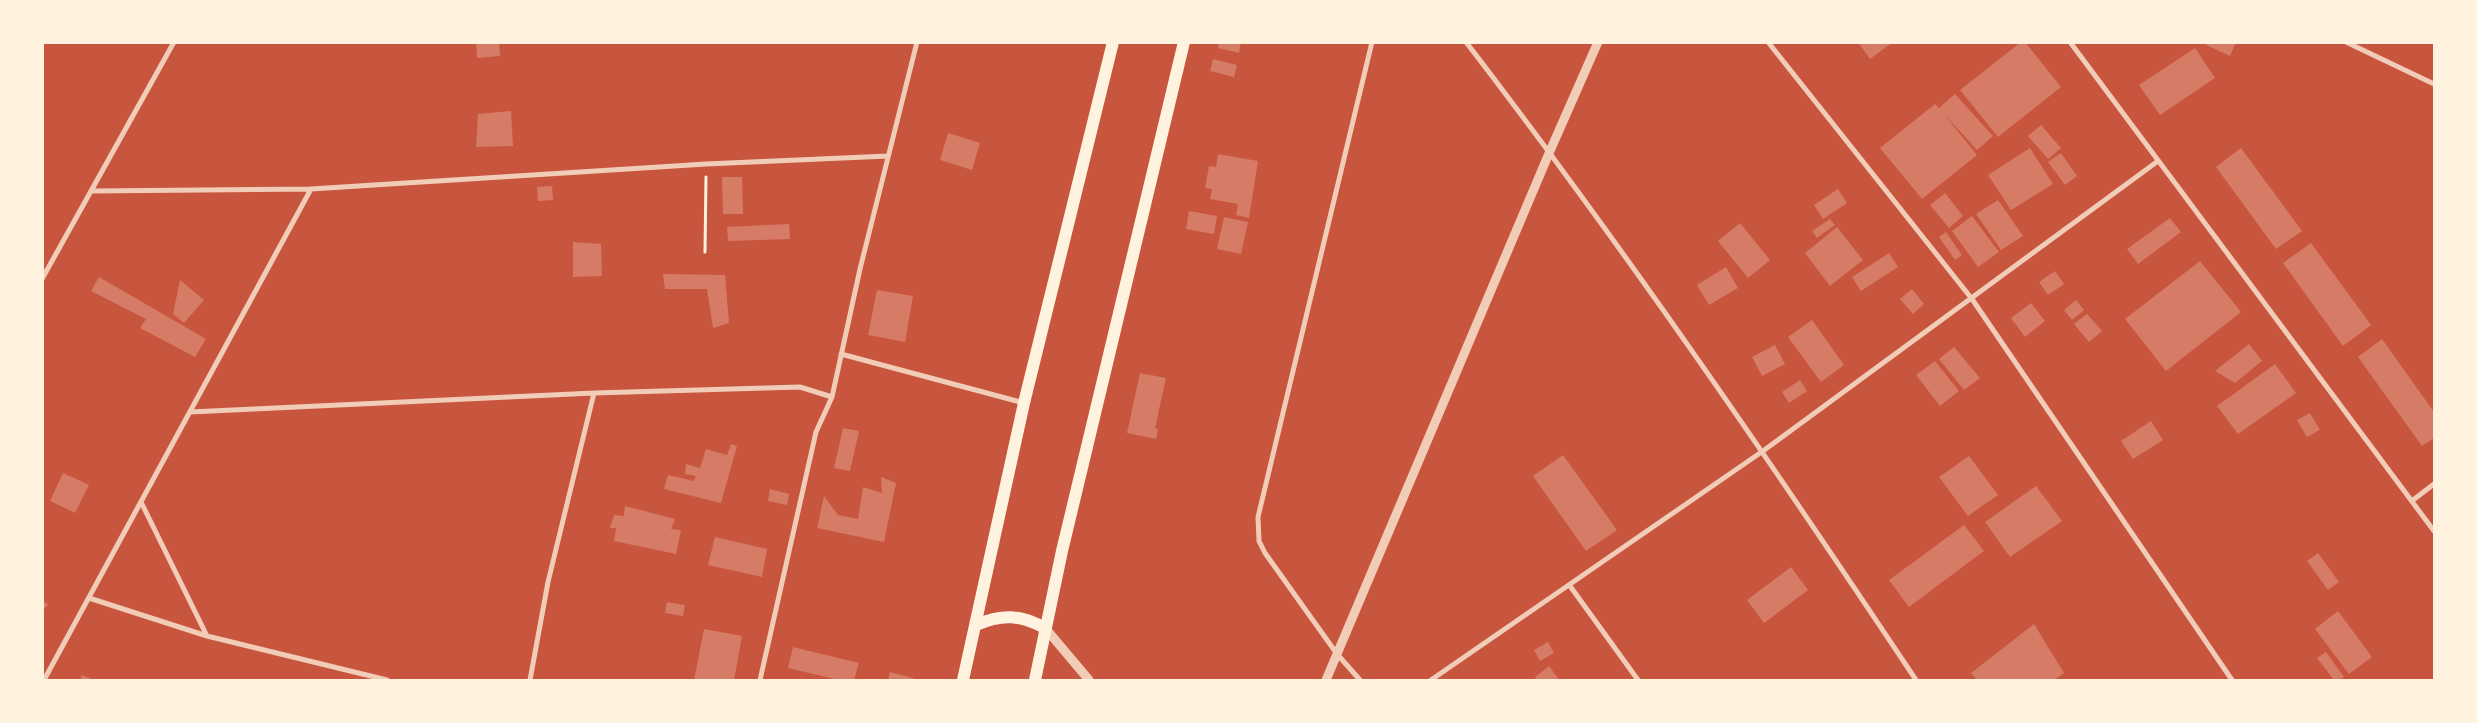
<!DOCTYPE html>
<style>
body{margin:0}
#map{position:relative;width:2477px;height:723px;overflow:hidden;background:#c8553d;font-family:Commissioner,sans-serif}
canvas{display:block}
.frame{position:absolute;inset:0;border:44px solid #fff3e0;pointer-events:none}
</style>
<div id="map">
<canvas width="2477" height="723"></canvas>
<div class="frame"></div>
</div>
<script>
const ctx = document.querySelector('canvas').getContext('2d');
ctx.lineJoin = 'round';
function paint(path, color) {
  ctx.fillStyle = color;
  ctx.fill(path, 'evenodd');
}
function strokePath(path, color, width, dash) {
  ctx.strokeStyle = color;
  ctx.lineWidth = width;
  ctx.lineCap = dash ? 'butt' : 'round';
  ctx.setLineDash(dash || []);
  ctx.stroke(path);
}
paint(new Path2D(`
 M476 42H499L500 56 477 58Z
 M1219 42H1241L1239 53 1218 48Z
 M1858 42H1893L1870 59Z
 M2021 42H2025L2061 87 1998 137 1960 90Z
 M2200 42H2236L2230 56Z
 M2195 48 2215 78 2160 115 2139 85Z
 M1213 59 1237 65 1234 77 1210 71Z
 M1955 94 1993 136 1977 150 1943 113 1977 155 1922 199 1880 148 1935 104 1939 108Z
 M511 111 513 146 476 147 478 114Z
 M2041 125 2061 148 2048 159 2028 136Z
 M948 133 980 143 972 170 940 160Z
 M2030 148 2053 184 2011 210 1988 175Z
 M2241 148 2302 231 2276 249 2216 167Z
 M2061 153 2077 176 2065 185 2048 162Z
 M1218 154 1258 161 1249 218 1236 215 1238 204 1210 199 1212 189 1205 188 1209 166 1216 167Z
 M722 177H742L743 214H723Z
 M552 186 553 200 538 201 537 187Z
 M1838 189 1847 203 1823 219 1814 205Z
 M1945 193 1963 216 1949 228 1930 205Z
 M1998 200 2023 236 2001 250 1976 214Z
 M1189 211 1217 216 1214 234 1186 229Z
 M1972 216 1999 252 1978 267 1952 231Z
 M1224 217 1248 222 1241 254 1217 249Z
 M2170 218 2181 232 2138 264 2127 249Z
 M1830 219 1835 225 1817 238 1812 231Z
 M1740 223 1770 260 1748 278 1718 241Z
 M789 224 790 239 728 241 727 227Z
 M1837 227 1863 260 1830 286 1805 253Z
 M1946 232 1962 255 1955 260 1939 237Z
 M573 242 601 244 602 276 573 277Z
 M2311 243 2371 325 2343 346 2283 263Z
 M1889 253 1898 267 1861 291 1852 277Z
 M2200 261 2241 312 2166 371 2125 319Z
 M1726 267 1738 288 1709 305 1697 285Z
 M2055 271 2064 284 2048 295 2039 282Z
 M663 274 725 275 729 323 713 328 707 289H665Z
 M99 277 206 339 195 357 140 328 146 319 91 291Z
 M180 280 204 300 184 323 173 314Z
 M1912 289 1924 304 1913 314 1900 299Z
 M877 290 913 296 905 342 868 335Z
 M2076 300 2084 310 2072 320 2064 310Z
 M2031 303 2045 321 2025 337 2011 318Z
 M2087 314 2102 331 2089 342 2074 324Z
 M1812 320 1844 365 1821 382 1788 337Z
 M2382 339 2434 412V438L2422 446 2358 357Z
 M2249 344 2262 361 2235 383 2215 371Z
 M1775 345 1785 364 1762 376 1752 357Z
 M1954 347 1980 378 1964 390 1939 359Z
 M1935 361 1959 391 1940 406 1916 375Z
 M2275 364 2296 393 2238 434 2217 406Z
 M1140 373 1166 378 1155 428 1158 429 1156 439 1127 433Z
 M1800 380 1807 391 1789 403 1782 392Z
 M2310 413 2320 430 2307 437 2297 420Z
 M2151 421 2163 440 2133 459 2121 441Z
 M843 428 859 431 850 471 834 468Z
 M731 444 737 446 721 503 664 489 668 475 694 481 696 476 685 474 686 464 700 468 706 449 727 455Z
 M1563 455 1617 530 1586 551 1533 476Z
 M1969 456 1998 495 1968 516 1939 477Z
 M63 473 89 485 75 513 50 501Z
 M881 477 896 483 884 542 817 528 824 496 838 515 858 519 863 487 882 493Z
 M2036 486 2062 521 2010 557 1985 522Z
 M770 489 789 494 787 505 768 501Z
 M625 506 675 519 671 529 681 530 676 554 614 541 616 528H610L614 515 624 516Z
 M1964 525 1984 551 1909 607 1889 580Z
 M715 537 767 549 762 577 708 565Z
 M2318 553 2339 582 2328 590 2307 561Z
 M1791 567 1808 590 1764 623 1747 600Z
 M42 601 48 604 42 612Z
 M667 602 685 605 683 616 665 613Z
 M2338 611 2372 657 2349 674 2315 629Z
 M2034 624 2064 673 2054 680H1977L1971 673Z
 M704 629 742 636 734 680H694Z
 M1548 642 1554 653 1540 661 1534 650Z
 M793 647 859 663 854 680H839L788 668Z
 M2326 652 2344 677 2339 680H2334L2317 658Z
 M1549 666 1559 680H1537L1535 677Z
 M890 672 913 678V680H888Z
 M82 675 94 680H80Z`), '#d67c66');
strokePath(new Path2D(`
 M705 252 706 177`), '#fff3e0', 3);
strokePath(new Path2D(`
 M1466 42C1625 249 1772 464 1916 680
 M1768 42 1972 299 2232 680
 M2070 42 2434 531
 M2346 42 2434 84
 M92 191 311 189 706 164 888 156
 M42 279 174 42
 M841 354 1024 403
 M190 412 594 393 800 387 832 397
 M2413 500 2434 484
 M141 502 207 636
 M1570 586 1638 680
 M89 598 207 636 387 680
 M44 680 311 189
 M530 680 548 582 594 393
 M760 680 816 432 832 397 860 269 917 42
 M1360 680 1337 654 1265 553 1259 541 1258 517 1372 42
 M1431 680 1763 451 2158 161`), '#f1ccb7', 5);
strokePath(new Path2D(`
 M1046 629 1089 680
 M1326 680 1550 151 1598 42`), '#f1ccb7', 9);
strokePath(new Path2D(`
 M976 625C1001 614 1022 614 1046 629
 M963 680 1024 403 1113 42
 M1035 680 1062 551 1184 42`), '#fff3e0', 12);
</script>
